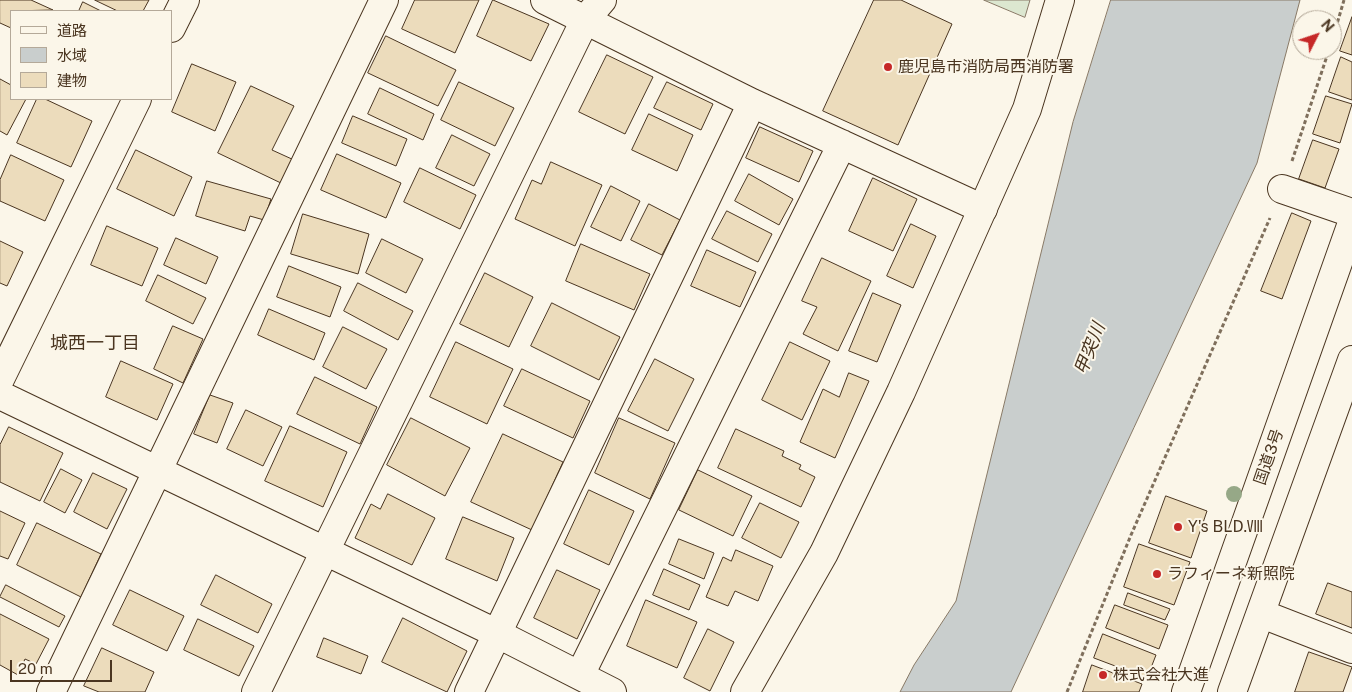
<!DOCTYPE html>
<meta charset="utf-8">
<style>
body{margin:0}
#map{position:relative;width:1352px;height:692px;overflow:hidden;background:#fbf6e9;font-family:"Public Sans","Noto Sans JP",sans-serif}
canvas{display:block}
.legend{position:absolute;left:10px;top:10px;width:162px;height:90px;box-sizing:border-box;background:#fbf6e9;border:1px solid #b4a999;margin:0;padding:6px 9px;list-style:none;font-size:15px;color:#4a3520}
.legend li{display:flex;align-items:center;gap:10px;height:25px}
.legend b{width:25px;border:1px solid #b4a999}
.north{position:absolute;left:1292px;top:10px;width:50px;height:50px;box-sizing:border-box;background:#fbf6e9;border:1px solid #b4a999;border-radius:50%;rotate:49deg;font-size:14px;font-weight:700;line-height:20px;text-align:center;color:#4a3520}
.north::after{content:'';display:block;margin:auto;width:18px;height:22px;background:#c62828;clip-path:polygon(50% 0,100% 100%,50% 72%,0 100%)}
.scale{position:absolute;left:10px;top:660px;width:102px;height:22px;box-sizing:border-box;border:2px solid #4a3520;border-top:0;padding-left:6px;font-size:15px;line-height:18px;white-space:nowrap;color:#4a3520;-webkit-text-stroke:4px #fbf6e9;paint-order:stroke}
</style>
<div id="map">
<canvas width="1352" height="692"></canvas>
<ul class="legend">
<li><b style="height:6px;background:#fbf6e9"></b>道路</li>
<li><b style="height:14px;background:#c9cecd"></b>水域</li>
<li><b style="height:14px;background:#ecdcbc"></b>建物</li>
</ul>
<div class="north">N</div>
<div class="scale">20 m</div>
</div>
<script>
const ctx = document.querySelector('canvas').getContext('2d');
ctx.lineJoin = 'round';
function paint(path, color) {
  ctx.fillStyle = color;
  ctx.fill(path, 'evenodd');
}
function strokePath(path, color, width, dash) {
  ctx.strokeStyle = color;
  ctx.lineWidth = width;
  ctx.lineCap = dash ? 'butt' : 'round';
  ctx.setLineDash(dash || []);
  ctx.stroke(path);
}
function write(font, color, halo, rows, align = 'center') {
  ctx.font = font + ' "Public Sans","Noto Sans JP",sans-serif';
  ctx.lineWidth = 4;
  ctx.setLineDash([]);
  ctx.textBaseline = 'middle';
  ctx.strokeStyle = halo;
  ctx.fillStyle = color;
  for (const [text, x, y, turn = 0] of rows) {
    ctx.save();
    ctx.translate(x, y);
    ctx.rotate((+turn || 0) * Math.PI / 180);
    ctx.textAlign = isNaN(turn) ? turn : align;
    if (halo) ctx.strokeText(text, 0, 0);
    ctx.fillText(text, 0, 0);
    ctx.restore();
  }
}
const green = new Path2D(`
 M984 0H1030L1025 17Z`);
paint(green, '#dce7d0');
strokePath(green, '#887966', 1);
const water = new Path2D(`
 M1111 0H1300L1257 163 1011 692H900L914 665 956 601 1073 122Z`);
paint(water, '#c9cecd');
strokePath(water, '#887966', 1);
const building = new Path2D(`
 M0 0H31L53 10 11 11V28L0 23Z
 M95 0H149L143 11H118Z
 M415 0H479L455 53 402 29Z
 M493 0 549 24 531 61 477 36Z
 M874 0H901L952 24 898 145 823 111Z
 M83 2 101 11H79Z
 M1352 17V55L1340 51Z
 M386 36 456 70 438 106 368 73Z
 M607 55 653 77 625 134 579 112Z
 M1341 57 1352 62V100L1329 92Z
 M192 64 236 82 215 131 172 112Z
 M0 79 11 85V99H26L7 135 0 131Z
 M459 82 514 108 495 146 441 120Z
 M667 82 713 104 701 130 654 108Z
 M251 86 294 106 272 150 294 160 283 184 218 153Z
 M380 88 434 114 423 140 368 114Z
 M1326 96 1352 104 1340 143 1313 134Z
 M37 99H45L92 121 71 167 17 143Z
 M649 114 693 135 677 171 632 150Z
 M353 116 407 139 396 166 342 143Z
 M760 127 813 151 799 182 746 158Z
 M452 135 490 154 474 186 436 168Z
 M1313 140 1339 149 1325 188 1299 179Z
 M136 150 192 177 174 216 117 189Z
 M337 154 401 183 386 218 321 190Z
 M11 155 64 180 45 221 0 201V180Z
 M551 162 602 185 575 246 515 219 532 180 541 184Z
 M420 168 476 195 460 229 404 202Z
 M749 174 793 199 779 225 735 201Z
 M873 178 917 199 893 251 849 231Z
 M207 181 271 199 264 220 250 216 245 231 196 216Z
 M611 186 640 201 621 241 591 227Z
 M649 204 680 220 662 255 631 240Z
 M727 211 772 234 758 262 712 239Z
 M1292 213 1311 221 1282 299 1261 291Z
 M303 214 369 234 358 274 291 254Z
 M911 224 936 236 913 288 887 276Z
 M107 226 158 248 142 286 91 265Z
 M176 238 218 257 206 284 164 265Z
 M382 239 423 259 406 293 366 273Z
 M0 241 23 252 7 286 0 283Z
 M581 244 650 274 634 310 566 281Z
 M707 250 756 272 740 307 691 286Z
 M822 258 871 281 838 351 803 334 817 307 802 301Z
 M289 266 341 287 330 317 277 297Z
 M485 273 533 297 509 347 460 324Z
 M158 275 206 298 193 324 146 301Z
 M358 283 413 311 398 340 344 311Z
 M873 293 901 305 877 362 849 351Z
 M552 303 620 337 599 380 531 346Z
 M269 309 325 333 314 360 258 335Z
 M173 326 203 339 183 383 154 369Z
 M343 327 387 349 366 389 323 367Z
 M456 342 513 369 487 424 430 397Z
 M790 342 830 361 802 420 762 400Z
 M655 359 694 379 668 431 628 411Z
 M121 361 173 384 157 420 106 397Z
 M522 369 590 401 573 438 504 406Z
 M849 373 869 381 835 458 800 442 823 389 839 397Z
 M315 377 377 407 360 444 297 414Z
 M210 395 233 403 217 443 194 434Z
 M246 410 282 427 263 466 227 449Z
 M411 418 470 448 445 496 387 465Z
 M619 418 675 443 650 499 595 473Z
 M290 426 347 452 323 507 265 481Z
 M9 427 63 453 40 501 0 482V445Z
 M736 429 784 451 782 456 801 465 799 469 815 477 801 507 718 468Z
 M503 434 563 462 532 530 471 502Z
 M61 469 82 480 65 513 44 502Z
 M698 470 752 496 733 536 679 510Z
 M93 473 127 489 107 529 74 512Z
 M589 490 634 511 609 565 564 544Z
 M388 494 435 518 412 565 355 538 371 504 380 509Z
 M1166 496 1207 511 1191 558 1149 543Z
 M760 503 799 522 781 558 742 538Z
 M0 511 25 523 8 559 0 556Z
 M463 517 514 538 497 581 446 559Z
 M37 523 101 554 81 597 17 565Z
 M679 539 714 553 704 579 669 564Z
 M1139 544 1190 562 1174 605 1124 587Z
 M736 550 773 566 758 601 735 591 728 606 706 597 723 557 731 561Z
 M664 569 700 585 689 610 653 595Z
 M557 570 600 590 577 639 534 618Z
 M216 575 272 604 258 633 201 605Z
 M1328 583 1352 592V628L1316 614Z
 M6 585 65 616 59 627 0 597Z
 M130 590 184 616 167 651 113 625Z
 M1128 593 1170 609 1165 620 1124 605Z
 M646 600 697 622 677 668 627 646Z
 M1115 605 1168 625 1159 649 1106 628Z
 M0 614 49 639 36 664 25 659 18 675 0 665Z
 M403 618 467 651 447 692 382 662Z
 M198 619 254 646 239 676 184 650Z
 M708 629 734 642 710 691 684 678Z
 M1103 634 1156 655 1147 678 1094 658Z
 M324 638 368 656 361 674 317 657Z
 M102 648 154 672 145 692H99L84 686Z
 M1309 652 1352 667 1343 692H1295Z
 M1092 665 1142 684 1139 692H1083Z`);
paint(building, '#ecdcbc');
strokePath(building, '#4a3520', 1);
const minor = new Path2D(`
 M545 0 752 103 983 209
 M171 28 185 0
 M1282 189 1352 213
 M0 379 137 99
 M0 395 498 634 612 692
 M1262 614 1352 649
 M580 675 842 144
 M51 692 384 0
 M256 692 585 20 602 0
 M469 692 752 103`);
const tertiary = new Path2D(`
 M745 692 824 553 901 392 1027 109 1060 0`);
const trunk = new Path2D(`
 M1186 692 1352 223
 M1232 692 1352 360`);
strokePath(minor, '#4a3520', 30);
strokePath(tertiary, '#4a3520', 30);
strokePath(trunk, '#4a3520', 30);
strokePath(new Path2D(`
 M1332 41 1344 0
 M1292 161 1329 50
 M1067 692 1131 535 1270 218`), '#7f6f5c', 3, [4, 2.5]);
strokePath(minor, '#fbf6e9', 28);
strokePath(tertiary, '#fbf6e9', 28);
strokePath(trunk, '#fbf6e9', 28);
ctx.fillStyle = '#96a887';
for (const [x, y] of [
 [1234,494]
]) {
  ctx.beginPath();
  ctx.arc(x, y, 8, 0, 2 * Math.PI);
  ctx.fill();
}
for (const [x, y, r, color] of [
 [888,67,5,"#c62828"],
 [1178,527,5,"#c62828"],
 [1157,574,5,"#c62828"],
 [1103,675,5,"#c62828"]
]) {
  const dot = new Path2D();
  dot.arc(x, y, r, 0, 2 * Math.PI);
  ctx.fillStyle = color;
  ctx.fill(dot);
  strokePath(dot, '#fbf6e9', 2);
}
write('16px', '#4a3520', '#fbf6e9', [
 ["鹿児島市消防局西消防署",898,67],
 ["Y's BLD.Ⅷ",1188,527],
 ["ラフィーネ新照院",1167,574],
 ["株式会社大進",1113,675]
], 'left');
write('16px', '#4a3520', '#fbf6e9', [
 ["国道3号",1269,457,-71]
]);
write('18px', '#4a3520', '#fbf6e9', [
 ["城西一丁目",95,343]
]);
write('italic 18px', '#4a3520', '#fbf6e9', [
 ["甲突川",1090,349,-69]
]);
</script>
